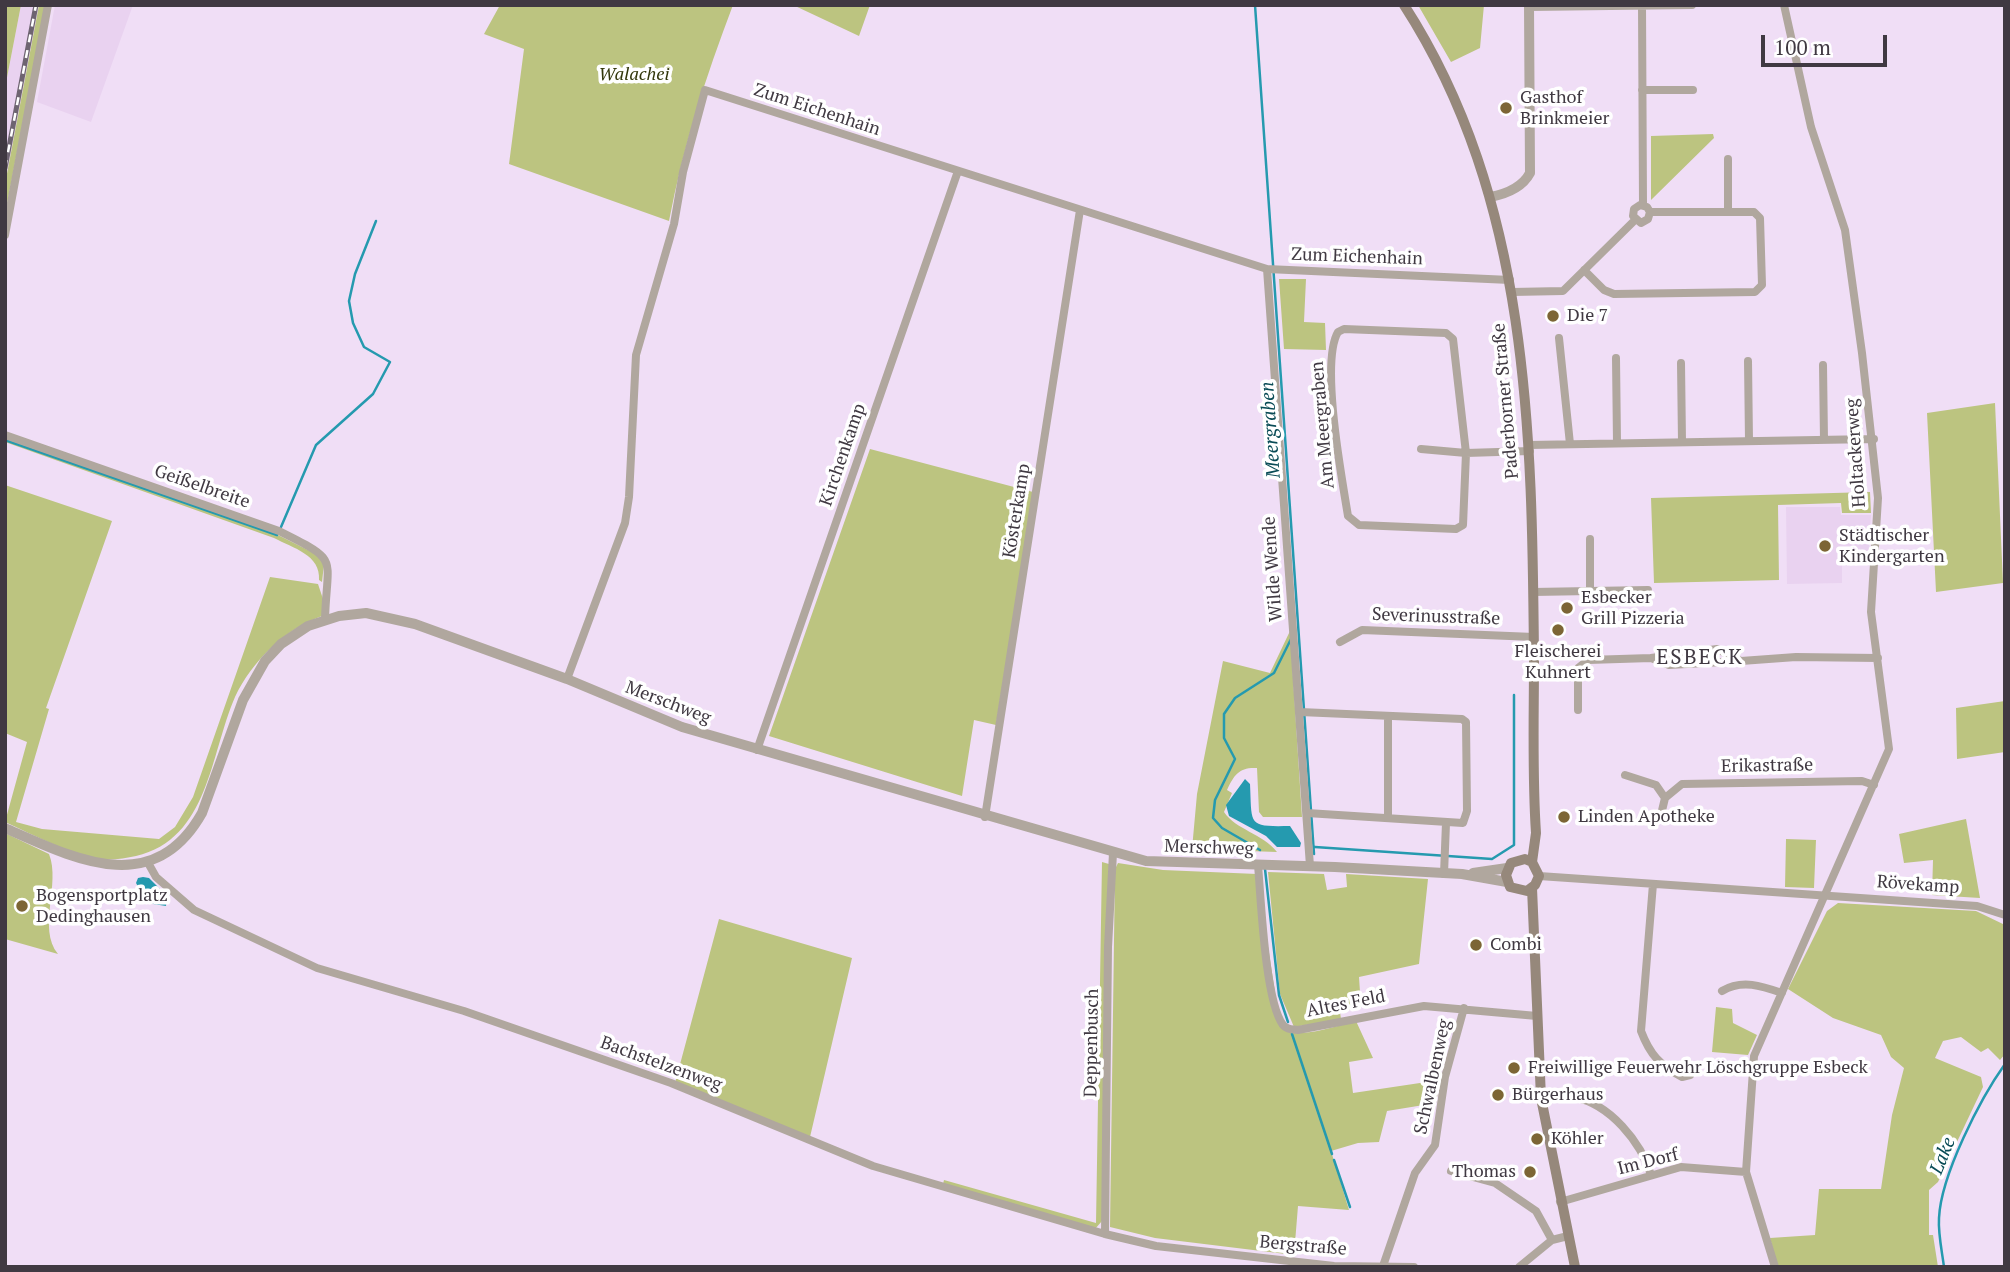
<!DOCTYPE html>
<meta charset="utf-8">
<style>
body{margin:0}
#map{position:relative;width:2010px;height:1272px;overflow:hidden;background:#f0def6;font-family:"PT Serif",serif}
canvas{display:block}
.frame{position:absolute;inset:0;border:7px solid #403942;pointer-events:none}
.scale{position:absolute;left:1761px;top:35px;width:126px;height:32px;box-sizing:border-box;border:4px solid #403942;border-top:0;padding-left:9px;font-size:21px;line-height:24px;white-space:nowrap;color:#403942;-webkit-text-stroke:5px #fff;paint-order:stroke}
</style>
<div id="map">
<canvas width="2010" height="1272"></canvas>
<div class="frame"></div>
<div class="scale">100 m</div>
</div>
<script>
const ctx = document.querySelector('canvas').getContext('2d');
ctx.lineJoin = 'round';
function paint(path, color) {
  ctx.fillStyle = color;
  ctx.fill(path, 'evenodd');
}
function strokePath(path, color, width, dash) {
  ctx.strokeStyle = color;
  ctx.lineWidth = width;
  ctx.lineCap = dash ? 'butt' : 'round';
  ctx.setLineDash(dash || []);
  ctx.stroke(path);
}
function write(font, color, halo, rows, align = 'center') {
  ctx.font = font + ' "PT Serif",serif';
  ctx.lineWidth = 7;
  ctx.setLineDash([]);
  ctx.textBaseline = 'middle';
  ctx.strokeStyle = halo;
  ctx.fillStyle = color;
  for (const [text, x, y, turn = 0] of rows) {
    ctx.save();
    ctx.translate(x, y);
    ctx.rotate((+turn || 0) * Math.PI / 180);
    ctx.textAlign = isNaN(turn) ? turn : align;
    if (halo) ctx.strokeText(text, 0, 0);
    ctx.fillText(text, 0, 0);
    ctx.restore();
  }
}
paint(new Path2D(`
 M21 5H39L5 184V88Z
 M55 5H133L91 122 37 102Z
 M1786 507H1840L1841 515H1871L1868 558 1842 557V583L1787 584Z`), '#e9d2f0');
paint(new Path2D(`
 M5 5H21L5 88Z
 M39 5H45L5 215V184Z
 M500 5H733C706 76 683 147 669 221L509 164 524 49 484 34Z
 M793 5H870L859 36Z
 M1418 5H1484L1480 48 1451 62Z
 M1713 134 1714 138 1651 200V136Z
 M1279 279H1306L1304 322 1325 323 1326 350 1284 349Z
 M1995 403 2003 583 1936 592 1927 413Z
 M5 438 274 533 318 555 324 564 322 582 319 580C321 555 293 548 274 538L5 442Z
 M870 449 1033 492 996 725 974 720 962 796 769 736Z
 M5 485 112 521 46 708 49 709 16 822 42 829 159 839 175 827 193 797 270 577 318 584 323 599 322 616C285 629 252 661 235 697 210 754 209 839 136 856 123 859 107 861 94 858 63 851 34 835 5 822L27 742 5 733Z
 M1870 492 1871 513H1842L1841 503 1778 505 1779 580 1654 583 1651 498Z
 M1290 631 1302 817H1263L1259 812 1257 768C1239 767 1234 775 1227 790L1232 793 1224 812C1236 830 1262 833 1277 852L1192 849 1197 794 1223 661 1270 673Z
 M2005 701V752L1957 759 1956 708Z
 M1966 819 1980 898 1932 895 1933 860 1904 863 1899 834Z
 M5 833 49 854C61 884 37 928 58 954L5 939Z
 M1786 839 1816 840 1814 888 1785 887Z
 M1102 862 1109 864 1102 1221 1095 1229 943 1184 944 1180 1096 1223Z
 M1118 863 1163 870 1257 874 1280 1025C1298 1042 1333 1026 1356 1021L1373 1058 1349 1062 1353 1093 1440 1080 1436 1103 1387 1111 1379 1142 1358 1143 1331 1151 1349 1210 1298 1206 1294 1255 1155 1238 1110 1227 1115 869Z
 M1268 872 1324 874 1327 890 1347 887 1346 874 1428 879 1419 964 1359 977 1361 1007 1340 1012 1341 1019 1294 1027 1280 994Z
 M1838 903 1976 911 2005 925V1054L2000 1060 1988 1048 1981 1052 1961 1037 1943 1041 1935 1058 1981 1077 1983 1087 1938 1182 1929 1190V1235H1933L1938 1267H1778L1770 1238 1815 1235 1819 1189H1881L1892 1115 1904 1068 1891 1057 1881 1035 1833 1018 1788 989 1827 911Z
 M719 919 852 958 810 1137 675 1083Z
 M1716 1007 1732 1009 1733 1023 1757 1035 1748 1055 1712 1052Z`), '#bcc480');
paint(new Path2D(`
 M1245 779 1250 784C1252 825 1247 827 1290 826L1301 843 1300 847H1277L1266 836 1229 816 1226 805Z
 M143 877 149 878 167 896 166 906 147 903 136 883 138 878Z`), '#259aaf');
strokePath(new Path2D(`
 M1255 5 1314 854
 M5 440 277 535
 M281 527 316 445 373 394 390 362 364 347 353 323 349 301 355 274 376 221
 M1315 847 1492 859 1514 845V695
 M1260 850 1222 828 1213 818 1215 800 1235 759 1224 738V714L1235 698 1274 673 1291 639
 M1265 869 1279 995 1288 1022
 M1292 1034 1332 1154
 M1334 1160 1350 1207
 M1944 1267C1942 1251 1938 1234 1939 1218 1941 1175 1980 1099 2005 1064`), '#259aaf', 2.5);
strokePath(new Path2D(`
 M1642 5 1643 205
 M1529 7 1692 5
 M1642 90H1693
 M1728 212V159
 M5 235 48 5
 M1267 269 1310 866
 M1584 270 1604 290 1614 294 1755 292 1762 285 1760 218 1754 212H1650L1647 207 1640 205 1634 209 1633 216 1641 223 1648 219 1650 212
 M1512 292 1563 291 1635 220
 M1344 329 1446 333 1453 339 1466 453 1463 525 1456 529 1359 525 1348 516C1342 479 1320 362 1338 332Z
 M1559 338 1570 444
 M1616 358 1617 443
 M1748 361 1749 441
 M1681 363 1682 442
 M1823 365 1824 440
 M5 435 279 531C341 562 327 555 325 619
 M1529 445 1874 439
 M1421 449 1466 453 1530 451
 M1590 539V591
 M1533 592 1648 590
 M1340 642 1362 630 1534 637
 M1717 649 1741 661 1669 665 1651 658Z
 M1741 661 1796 657 1878 658
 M567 679 625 523 629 497 636 355 674 224 683 172 705 90 1267 269 1510 280
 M1578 710V668L1588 660 1651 658
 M1300 712 1462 719 1466 722 1467 811 1463 823 1307 813
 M1388 716V818
 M757 750 958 171
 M1625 775 1656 785 1665 798
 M985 817 1080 210
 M1660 819 1665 798 1682 784 1862 781 1874 785
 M147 861 156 877 194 910 317 968 464 1011 671 1083 873 1166 1105 1234 1156 1246 1334 1266 1414 1267
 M1258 865C1261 899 1265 1001 1283 1025 1287 1030 1292 1029 1298 1030L1424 1006 1537 1016
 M1444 874 1446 823
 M1539 876 1977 906 2005 915
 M1653 884 1641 1031C1650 1055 1660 1065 1682 1077L1690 1075
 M1722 991C1742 979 1762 986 1782 993
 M1541 1098C1551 1097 1564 1095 1574 1097 1610 1104 1641 1142 1651 1175
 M1451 1171 1495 1183 1536 1211 1552 1240
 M1560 1202 1681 1167 1746 1172
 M1105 1234 1108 947 1113 853
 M1383 1266 1415 1173 1435 1145 1445 1077 1464 1008
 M1519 1267 1552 1240 1568 1236
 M1775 1267 1746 1172 1754 1056 1889 749 1871 612 1878 498 1862 353 1845 230 1811 127 1784 5`), '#b0a79e', 8);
strokePath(new Path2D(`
 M1490 197C1506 194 1522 188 1530 173L1529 5
 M5 828C73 858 153 900 202 813L243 700 265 661 281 644 308 626 339 616 366 613 415 624 567 679 682 727 1146 861 1335 867 1462 874 1507 882
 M1473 873 1507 868`), '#b0a79e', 10);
strokePath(new Path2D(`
 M1404 5C1530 200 1532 434 1534 658 1534 716 1532 775 1536 833L1532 862 1539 876 1535 885 1527 891 1510 887 1506 875 1511 863 1525 859 1532 862
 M1532 888 1541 1098 1575 1267`), '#96887b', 10);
const rail = new Path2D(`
 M5 168 36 5`);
strokePath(rail, '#6e6471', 5);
strokePath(rail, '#fff', 2.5, [8]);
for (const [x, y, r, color] of [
 [1506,108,7,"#7c6535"],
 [1553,316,7,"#7c6535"],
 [1825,546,7,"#7c6535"],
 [1567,608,7,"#7c6535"],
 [1558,630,7,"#7c6535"],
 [1564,817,7,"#7c6535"],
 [22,906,7,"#7c6535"],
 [1476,945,7,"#7c6535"],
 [1514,1068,7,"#7c6535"],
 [1498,1095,7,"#7c6535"],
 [1537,1139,7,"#7c6535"],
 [1530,1172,7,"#7c6535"]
]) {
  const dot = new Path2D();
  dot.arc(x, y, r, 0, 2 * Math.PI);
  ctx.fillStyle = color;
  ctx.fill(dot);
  strokePath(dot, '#fff', 2.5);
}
write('italic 18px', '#32360a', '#fff', [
 ["Walachei",634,75]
]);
write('18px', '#403942', '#fff', [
 ["Gasthof",1520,98],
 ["Brinkmeier",1520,119],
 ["Die 7",1567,316],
 ["Städtischer",1839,536],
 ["Kindergarten",1839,557],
 ["Esbecker",1581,598],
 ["Grill Pizzeria",1581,619],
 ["Fleischerei",1558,652,"center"],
 ["Kuhnert",1558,673,"center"],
 ["Linden Apotheke",1578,817],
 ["Bogensportplatz",36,896],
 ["Dedinghausen",36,917],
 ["Combi",1490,945],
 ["Freiwillige Feuerwehr Löschgruppe Esbeck",1528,1068],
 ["Bürgerhaus",1512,1095],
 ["Köhler",1551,1139],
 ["Thomas",1516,1172,"right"]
], 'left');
write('18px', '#403942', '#fff', [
 ["Zum Eichenhain",817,110,18],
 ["Zum Eichenhain",1357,257,2],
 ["Paderborner Straße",1506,401,-95],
 ["Am Meergraben",1323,425,-95],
 ["Holtackerweg",1856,453,-94],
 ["Kirchenkamp",843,455,-71],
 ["Geißelbreite",202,487,19],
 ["Kösterkamp",1017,511,-81],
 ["Wilde Wende",1273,569,-94],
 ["Severinusstraße",1436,617,2],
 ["Merschweg",668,703,21],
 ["Erikastraße",1767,766,-1],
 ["Merschweg",1209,848,2],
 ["Rövekamp",1918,885,4],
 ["Altes Feld",1346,1004,-11],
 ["Deppenbusch",1092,1043,-89],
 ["Bachstelzenweg",661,1064,20],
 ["Schwalbenweg",1433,1077,-78],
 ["Im Dorf",1648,1162,-14],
 ["Bergstraße",1303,1246,5]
]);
write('italic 19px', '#094b56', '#fff', [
 ["Meergraben",1271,430,-94],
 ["Lake",1943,1156,-68]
]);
ctx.letterSpacing = '2px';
write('21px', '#403942', '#fff', [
 ["ESBECK",1700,658]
]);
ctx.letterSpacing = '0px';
</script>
